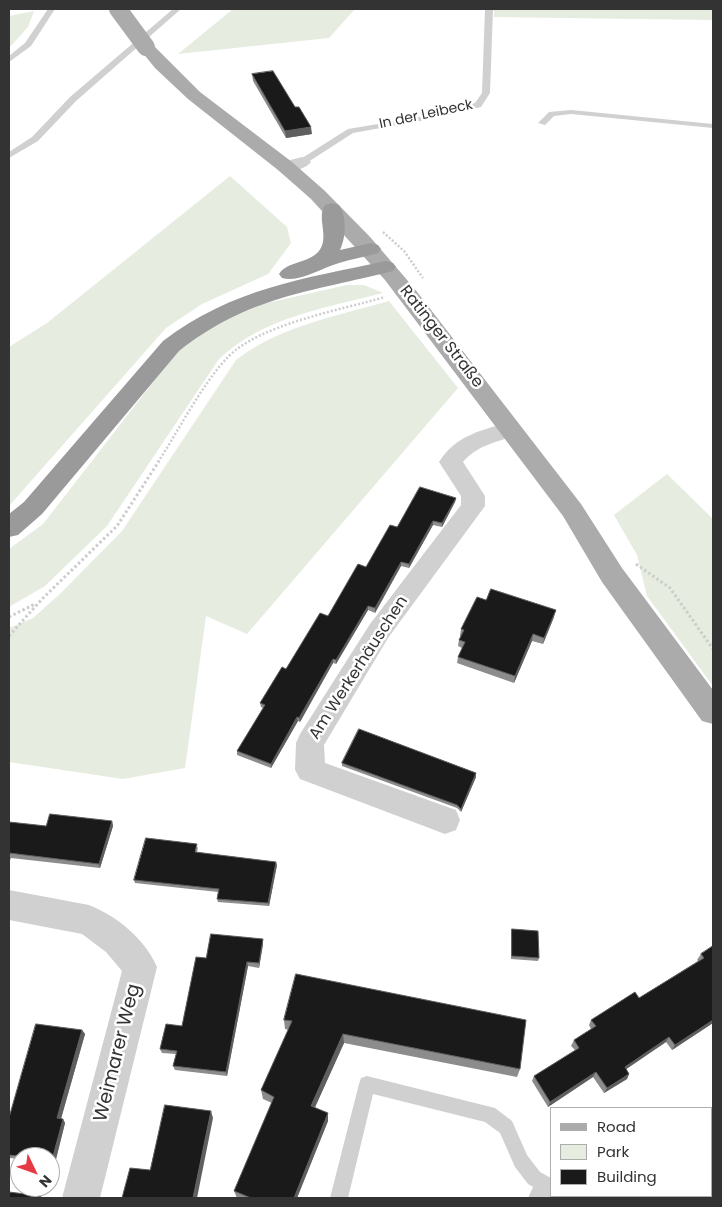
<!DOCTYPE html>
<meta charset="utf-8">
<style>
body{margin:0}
#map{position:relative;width:722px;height:1207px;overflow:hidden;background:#fff;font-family:Poppins,sans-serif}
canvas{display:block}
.frame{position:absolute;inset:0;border:10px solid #333;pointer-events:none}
.legend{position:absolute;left:550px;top:1107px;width:162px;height:90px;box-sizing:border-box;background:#fff;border:1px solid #adadad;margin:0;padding:6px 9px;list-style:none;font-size:15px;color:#333}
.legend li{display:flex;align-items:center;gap:10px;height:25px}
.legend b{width:25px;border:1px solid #adadad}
.north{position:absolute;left:10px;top:1147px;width:50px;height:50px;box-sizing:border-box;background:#fff;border:1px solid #adadad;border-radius:50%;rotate:132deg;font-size:14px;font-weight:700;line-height:20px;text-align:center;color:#333}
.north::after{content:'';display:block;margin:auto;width:18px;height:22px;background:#e63946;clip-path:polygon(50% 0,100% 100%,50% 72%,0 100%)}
</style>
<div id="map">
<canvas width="722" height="1207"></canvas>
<div class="frame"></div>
<ul class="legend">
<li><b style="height:6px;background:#ababab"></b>Road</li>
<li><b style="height:14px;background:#e6ecdf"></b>Park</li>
<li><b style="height:14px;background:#1a1a1a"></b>Building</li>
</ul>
<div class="north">N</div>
</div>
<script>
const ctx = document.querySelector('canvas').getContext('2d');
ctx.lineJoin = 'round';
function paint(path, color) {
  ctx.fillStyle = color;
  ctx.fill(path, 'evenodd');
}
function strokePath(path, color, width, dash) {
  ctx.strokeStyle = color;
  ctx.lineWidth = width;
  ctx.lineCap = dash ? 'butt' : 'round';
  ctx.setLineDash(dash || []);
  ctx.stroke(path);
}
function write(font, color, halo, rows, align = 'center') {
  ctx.font = font + ' Poppins,sans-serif';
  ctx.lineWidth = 5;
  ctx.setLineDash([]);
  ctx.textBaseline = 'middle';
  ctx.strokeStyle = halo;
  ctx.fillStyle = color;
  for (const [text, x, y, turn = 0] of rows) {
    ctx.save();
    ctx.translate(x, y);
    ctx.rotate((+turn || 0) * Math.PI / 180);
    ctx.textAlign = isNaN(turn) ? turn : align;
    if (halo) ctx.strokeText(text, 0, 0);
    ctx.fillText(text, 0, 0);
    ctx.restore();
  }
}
paint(new Path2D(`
 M233 9H355L329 38 178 54Z
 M494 9H713V20L494 17Z
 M34 11 28 27 9 48V16Z
 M230 176 287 227 291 243 268 274 202 304 166 328 9 506V347L47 323Z
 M347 285H364L383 293C325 308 264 317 219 359L107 526 45 586 9 607V549L43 524 178 350 211 324 258 305Z
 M389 301 458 388 247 634 206 616 185 768 123 779 9 762V628L33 618 61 593 122 531 236 360C280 326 337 316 389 301Z
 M667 474 713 519V686L647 596 637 555 614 515Z
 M713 1169V1198H631L638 1196H711V1170Z`), '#e6ecdf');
strokePath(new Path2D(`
 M383 232 404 251 423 278
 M158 462C179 430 202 384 228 357 260 324 341 310 385 297`), '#cdcdcd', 2.5, [2, 2]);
strokePath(new Path2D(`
 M636 564 670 588 713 649
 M9 617 35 604
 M9 636 42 599 117 526 159 461`), '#cdcdcd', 3, [2.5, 2.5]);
paint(new Path2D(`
 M48 9H55L31 46 9 62V56L25 43Z
 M173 9H181L76 101 38 141 9 158V152L32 137 70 97Z
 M485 9H493L490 93 481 107 426 120 353 133 305 164H299V160L348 129 426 116 475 103 482 93Z
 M571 110 713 124V128L571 114 554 116 545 125 538 123 549 112Z
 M367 1076 495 1108 512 1121 527 1155 540 1172 551 1178V1196H554L551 1197 528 1184 515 1167 500 1133 485 1122 373 1094 348 1198H330L359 1084 361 1078Z`), '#d0d0d0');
paint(new Path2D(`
 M302 157 308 158 311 162C305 170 288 173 279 171L276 167 279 163Z
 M511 422 519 425 522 430 519 435C499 441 477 445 463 462L485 496V506L388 638 324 745 325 763 456 810 460 820 456 830 445 834 300 779 295 770 296 743 300 734 370 624 461 505V496L439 462C456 435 482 430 511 422Z
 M9 890 89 905C117 916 145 939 157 967L100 1198H62L122 971 106 952 82 934 9 920Z
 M713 1126V1162L711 1163V1127Z
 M551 1178V1196H573L572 1198H528L534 1185Z`), '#d0d0d0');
paint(new Path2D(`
 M146 42 152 44 200 92 292 162 325 191 371 238 414 288 581 504 622 568 713 690V724L702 721 602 582 563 516 385 280 311 199 278 170 188 99 155 68 138 47Z`), '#ababab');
paint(new Path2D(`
 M332 203 339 205C347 216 346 238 340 250L371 243 378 245 381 249 378 253C365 257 352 259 339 263 321 268 300 283 282 278L279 274C287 261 308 264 319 251 330 237 316 218 325 205Z
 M386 261 393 263 396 267 393 271C310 292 249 296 179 351L42 514 18 535 9 537V514L24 502 163 341C233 288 302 279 386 261Z`), '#9a9a9a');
strokePath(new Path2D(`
 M118 9 146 47`), '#ababab', 18);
paint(new Path2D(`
 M252 74 312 134 286 138 253 81Z
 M456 498 455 502 442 527 433 525 409 568 401 566 375 613 368 610 336 664 333 663 300 722 298 721 271 768 237 755V751L263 708 261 707 260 703 286 669 397 527Z
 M486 600 554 617 543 644 532 641 514 683 457 663 458 657 462 648 458 646 459 640 461 636H460L461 629Z
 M342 763 476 777 461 812 457 808 342 766Z
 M112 821 113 826 100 868 11 858 9 863V822L46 826Z
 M198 847 197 852 277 865 269 906 218 902 217 899 218 892 135 883 134 880Z
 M512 929 539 958 538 961 511 959V932Z
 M263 939V944L259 968 248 966 227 1076 175 1070 173 1066 176 1054 162 1053 160 1049Z
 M713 946V1023L672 1050 666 1042 626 1069 629 1074 627 1079 604 1093 593 1077 548 1107 532 1081 534 1076 575 1050 571 1046 574 1040 591 1029 589 1025 591 1020 639 998 698 961 697 960 701 954Z
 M296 974 520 1069 517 1077 344 1043 315 1107 328 1121 297 1198H237L234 1191 272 1103 263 1099 261 1090 289 1030 285 1029 284 1020Z
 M82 1030 85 1034 61 1119H63L65 1123 55 1163H50V1157H20V1159L9 1158V1118Z`), '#8c8c8c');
paint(new Path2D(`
 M311 127 312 134 286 138 285 131Z
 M456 498 455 502 442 527V523Z
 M433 521V525L409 568V564Z
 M401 562V566L375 613V608Z
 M368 606V610L336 664V660Z
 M556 610 554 617 543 644 544 638Z
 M533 634 532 641 514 683 515 676Z
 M333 659V663L300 722 299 718Z
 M297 717 298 721 271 768V764Z
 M476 773V777L461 812V809Z
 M112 821 113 826 100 868 99 864Z
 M276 862 277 865 269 906 268 903Z
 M263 939V944L259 968V963Z
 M247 962 248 966 227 1076 226 1072Z
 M713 1020V1023L672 1050 675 1045Z
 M82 1030 85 1034 60 1122 57 1118Z
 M343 1034 344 1043 312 1114 311 1106Z
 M669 1037 666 1042 622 1072 625 1067Z
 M596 1072 593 1077 548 1107 550 1102Z
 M629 1074 627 1079 604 1093 607 1088Z
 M211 1111 213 1118 197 1198H193Z
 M328 1113V1121L297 1198H294Z
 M63 1119 65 1123 55 1163 52 1160Z`), '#5f5f5f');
const building = new Path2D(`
 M273 71 295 107H299L311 127 285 131 252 74Z
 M420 487 456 498 442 523 433 521 409 564 401 562 375 608 368 606 336 660 333 659 299 718 297 717 271 764 237 751 265 705 260 703 282 667 286 669 320 613 328 616 358 564 366 567 390 525 397 527Z
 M491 589 556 610 544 638 533 634 515 676 458 657 465 642 459 640 464 630 461 629 477 597 486 600Z
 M359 729 476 773 461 809 457 805 342 763Z
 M50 814 112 821 99 864 9 853V822L46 826Z
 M146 838 197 844 195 852 276 862 268 903 217 899 219 889 134 880Z
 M512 929 538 931 539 958 512 956Z
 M211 934 263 939 259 963 247 962 226 1072 173 1066 177 1051 160 1049 166 1024 182 1026 196 957 206 958Z
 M713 946V1020L675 1045 669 1037 625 1067 629 1074 607 1088 596 1072 550 1102 534 1076 579 1048 574 1040 596 1026 591 1020 635 992 639 998 704 958 701 954Z
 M296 974 526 1020 520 1069 343 1034 311 1106 328 1113 294 1198H251L234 1191 274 1097 261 1090 292 1021 284 1020Z
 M36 1024 82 1030 57 1118 63 1119 52 1160 50 1159V1157H29L9 1155V1118Z
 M165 1105 211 1111 193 1198H122L130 1168 150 1170Z
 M9 1192 41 1196 40 1198H9Z`);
paint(building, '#1a1a1a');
strokePath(building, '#5f5f5f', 1);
write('14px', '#333', '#fff', [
 ["In der Leibeck",426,115,-12]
]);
write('16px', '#333', '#fff', [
 ["Ratinger Straße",441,337,52],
 ["Am Werkerhäuschen",359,668,-57]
]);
write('19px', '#333', '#fff', [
 ["Weimarer Weg",118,1053,-76]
]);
</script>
